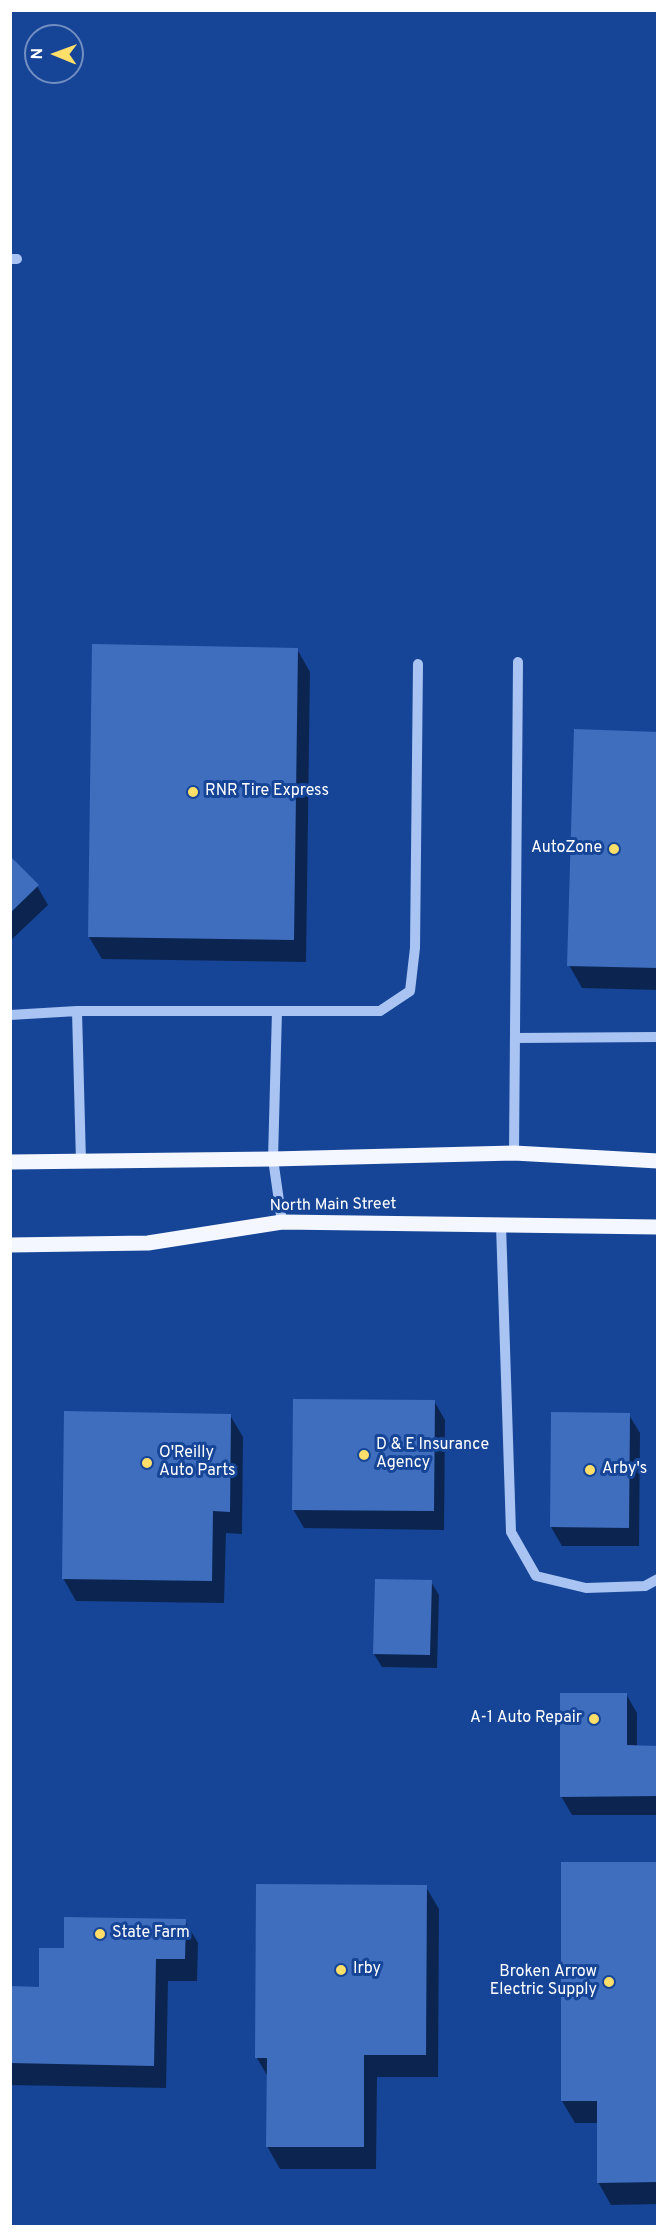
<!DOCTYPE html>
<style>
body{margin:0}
#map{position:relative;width:668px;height:2237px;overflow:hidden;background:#164597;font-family:Overpass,sans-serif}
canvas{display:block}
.frame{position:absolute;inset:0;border:12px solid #fff;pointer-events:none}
.north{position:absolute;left:24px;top:24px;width:60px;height:60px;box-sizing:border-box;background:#164597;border:2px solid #738fc1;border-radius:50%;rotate:271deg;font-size:16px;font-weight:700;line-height:24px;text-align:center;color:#fff}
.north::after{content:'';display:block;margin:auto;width:21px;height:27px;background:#ffdf6a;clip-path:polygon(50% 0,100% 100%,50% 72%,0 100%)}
</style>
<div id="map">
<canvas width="668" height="2237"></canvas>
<div class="frame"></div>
<div class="north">N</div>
</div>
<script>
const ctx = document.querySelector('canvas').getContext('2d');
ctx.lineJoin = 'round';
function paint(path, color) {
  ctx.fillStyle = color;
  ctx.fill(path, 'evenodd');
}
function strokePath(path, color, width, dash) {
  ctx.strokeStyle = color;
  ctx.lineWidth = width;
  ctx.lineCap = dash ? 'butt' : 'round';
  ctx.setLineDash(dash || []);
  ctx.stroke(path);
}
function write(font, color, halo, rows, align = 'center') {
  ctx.font = font + ' Overpass,sans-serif';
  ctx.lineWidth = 6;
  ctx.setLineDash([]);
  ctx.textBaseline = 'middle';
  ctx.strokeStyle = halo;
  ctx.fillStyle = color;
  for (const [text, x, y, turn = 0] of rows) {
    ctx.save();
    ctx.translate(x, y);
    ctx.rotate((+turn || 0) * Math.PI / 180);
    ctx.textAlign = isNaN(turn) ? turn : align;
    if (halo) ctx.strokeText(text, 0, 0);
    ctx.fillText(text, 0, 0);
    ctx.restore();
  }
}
paint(new Path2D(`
 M297 649 310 672 306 962 102 959 89 937Z
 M658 733V990L582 988 569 965Z
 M10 858 37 886 48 905 10 941Z
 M434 1401 445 1420 444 1530 304 1528 293 1509Z
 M230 1415 243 1437 242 1534 226 1533 224 1603 76 1601 63 1578Z
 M629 1415 640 1433 639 1546H562L551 1527Z
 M431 1582 439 1595 437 1668 382 1667 374 1654Z
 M626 1694 637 1713V1747H658V1815H572L561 1796Z
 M658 1864V2204L611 2205 598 2182V2123H575L562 2101Z
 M426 1887 439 1909 438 2077H377L376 2169H280L267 2146 268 2077 257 2058Z
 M185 1921 198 1943 197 1981H168L166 2088 10 2085V1988H40L65 1950Z`), '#0007');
paint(new Path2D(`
 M92 644 298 648 294 940 88 937Z
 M574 729 658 732V968L567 966Z
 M10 856 39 885 10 913Z
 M293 1399 435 1400 434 1511 292 1510Z
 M64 1411 231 1414 230 1512 213 1511 212 1581 62 1579Z
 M551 1412 630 1413 629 1528 550 1527Z
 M375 1579 432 1580 430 1655 373 1654Z
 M560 1693H627V1745L658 1746V1796L560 1797Z
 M561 1862H658V2182L597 2183V2101H561Z
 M256 1884 427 1885 426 2055H364V2147H266L267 2058H255Z
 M64 1917 186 1919 185 1959H156L154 2066 10 2063V1986L39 1987V1948H64Z`), '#3f6ebf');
strokePath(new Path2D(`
 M10 259H17
 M77 1011 81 1162
 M10 1015 77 1011H277
 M515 1038 658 1037
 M514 1153 518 662
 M282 1222 273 1159 277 1011H380L410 991 415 948 418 664
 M501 1225 511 1532 536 1576 586 1588 645 1586 658 1579`), '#a9c4f2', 10);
strokePath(new Path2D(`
 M10 1162 273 1159 514 1153 658 1161
 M10 1245 148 1243 282 1222 658 1227`), '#f4f7ff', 15);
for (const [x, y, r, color] of [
 [193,792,6,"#ffdf6a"],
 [614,849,6,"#ffdf6a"],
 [364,1455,6,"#ffdf6a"],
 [147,1463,6,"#ffdf6a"],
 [590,1470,6,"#ffdf6a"],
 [594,1719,6,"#ffdf6a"],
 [100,1934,6,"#ffdf6a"],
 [341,1970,6,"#ffdf6a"],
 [609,1982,6,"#ffdf6a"]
]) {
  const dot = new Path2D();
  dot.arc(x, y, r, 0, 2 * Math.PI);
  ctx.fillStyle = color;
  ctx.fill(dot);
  strokePath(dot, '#164597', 2);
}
write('16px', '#fff', '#164597', [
 ["RNR Tire Express",205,792],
 ["AutoZone",602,849,"right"],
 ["D & E Insurance",376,1446],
 ["Agency",376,1464],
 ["O'Reilly",159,1454],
 ["Auto Parts",159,1472],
 ["Arby's",602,1470],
 ["A-1 Auto Repair",582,1719,"right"],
 ["State Farm",112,1934],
 ["Irby",353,1970],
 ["Broken Arrow",597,1973,"right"],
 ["Electric Supply",597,1991,"right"]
], 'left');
write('16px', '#fff', '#164597', [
 ["North Main Street",333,1206,-1]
]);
</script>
